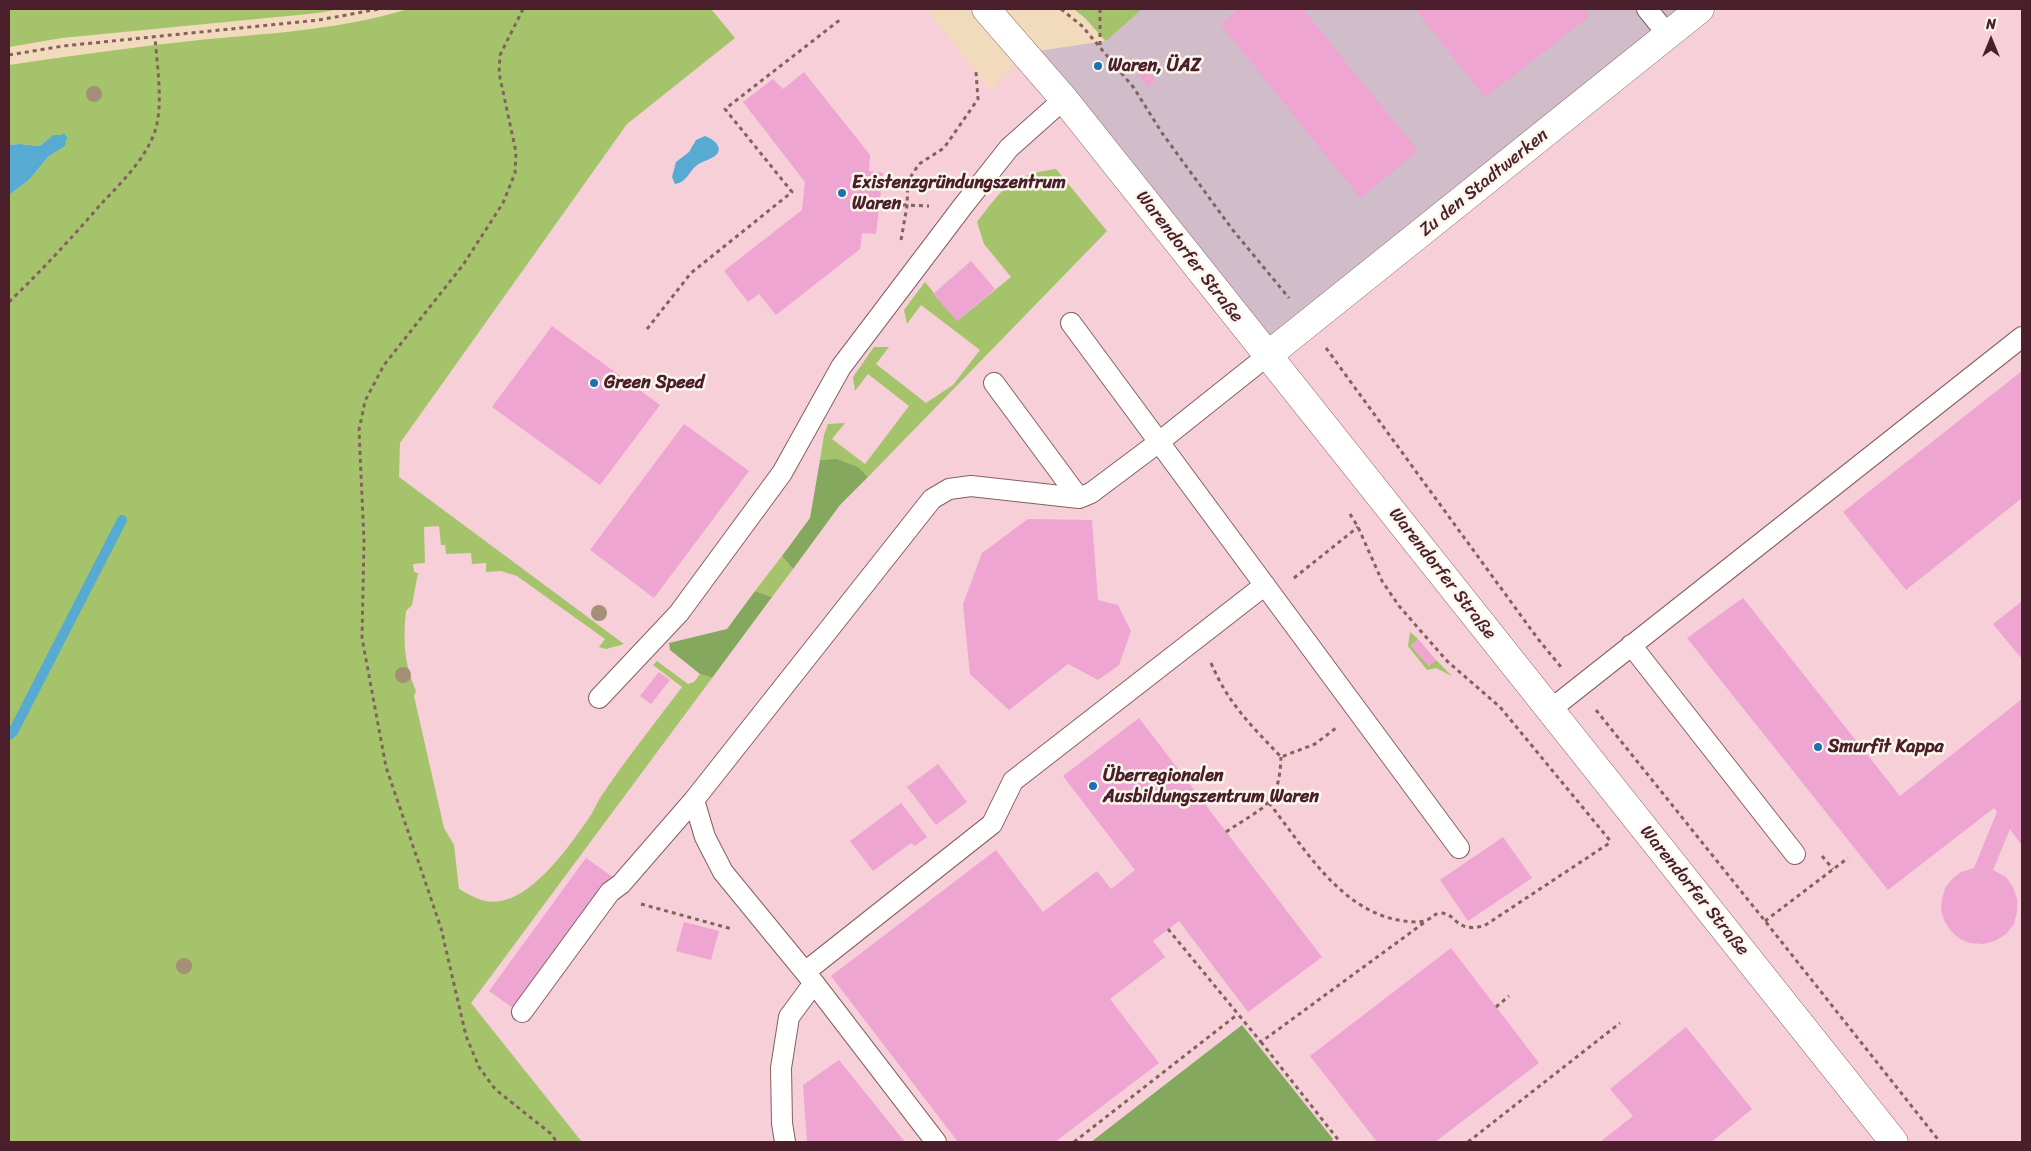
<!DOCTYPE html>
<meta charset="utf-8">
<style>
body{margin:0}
#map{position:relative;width:2031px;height:1151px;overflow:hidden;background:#f2dbbd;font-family:Sriracha,sans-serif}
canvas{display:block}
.frame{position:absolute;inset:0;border:10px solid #4a1f2b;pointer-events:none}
.north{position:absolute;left:1966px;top:15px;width:50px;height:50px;-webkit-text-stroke:4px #fbf7ec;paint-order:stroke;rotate:0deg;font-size:14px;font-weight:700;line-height:20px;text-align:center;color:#4a1f2b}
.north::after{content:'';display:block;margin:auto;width:18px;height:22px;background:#4a1f2b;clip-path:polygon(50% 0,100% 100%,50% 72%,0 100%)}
</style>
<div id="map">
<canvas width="2031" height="1151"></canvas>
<div class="frame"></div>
<div class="north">N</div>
</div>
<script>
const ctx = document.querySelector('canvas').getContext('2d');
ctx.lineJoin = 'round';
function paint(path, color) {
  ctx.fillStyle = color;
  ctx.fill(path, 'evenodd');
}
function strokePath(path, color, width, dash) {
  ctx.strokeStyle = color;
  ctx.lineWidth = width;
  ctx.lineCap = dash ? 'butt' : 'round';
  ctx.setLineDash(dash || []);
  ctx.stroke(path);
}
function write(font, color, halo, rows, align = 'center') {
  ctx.font = font + ' Sriracha,sans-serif';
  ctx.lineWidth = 5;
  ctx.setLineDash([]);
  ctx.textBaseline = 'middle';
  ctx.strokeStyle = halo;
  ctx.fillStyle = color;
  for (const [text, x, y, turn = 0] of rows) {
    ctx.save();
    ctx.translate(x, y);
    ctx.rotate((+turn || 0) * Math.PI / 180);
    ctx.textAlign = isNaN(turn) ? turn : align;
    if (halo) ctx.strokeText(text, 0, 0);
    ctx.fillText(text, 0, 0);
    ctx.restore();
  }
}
paint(new Path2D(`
 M711 9H926L991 91 1025 53 1700 9H2022V1142H582L471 1003 391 649 400 443 627 124 735 38Z`), '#f6cfd8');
paint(new Path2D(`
 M1074 9H1700L1267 356 1025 53 1105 41 1085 18Z`), '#d1bdca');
paint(new Path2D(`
 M9 9H340L318 13 62 38 9 47Z
 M408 9H711L735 38 627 124 400 443 399 477 624 644 606 649 599 647 605 639 517 576 501 571 486 572V563L472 564 471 553 446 554 445 545H441L439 526 424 527 425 563 413 564 414 572 418 573 412 605 406 611C403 641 404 663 416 691L414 696 444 828 454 845 459 889C475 898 486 905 505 900 538 891 570 845 589 818 594 811 597 802 602 795 627 758 655 723 682 687L653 665 657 661 688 684 694 682 700 674 712 678 471 1003 582 1142H9V195L29 180 48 157 65 146 61 135H53L40 146 19 144 9 145V65C75 55 142 46 209 39 276 33 343 29 408 9Z
 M1074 9H1142L1106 41 1085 18Z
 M1056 169 1107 231 868 477C852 462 841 459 820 460L824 435 828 424 845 423 832 439 865 464 909 406 868 374 855 391 853 377 874 347H889L876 364 926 403 953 385 980 350 921 305 907 324 904 310 925 282 957 321 1011 277 984 244 977 222C1003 188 1011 175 1056 169Z
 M782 556 793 569 772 597 755 591Z
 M1410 632 1418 639 1411 646 1429 666 1436 660 1452 676 1436 668 1427 670 1408 646Z`), '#a5c36a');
paint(new Path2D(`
 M837 459 858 467 868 477 840 505 793 569 782 556 810 518 820 460Z
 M755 591 772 597 712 678 700 674 670 650 669 643 727 629Z
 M1242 1025 1333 1139 1332 1142H1091Z`), '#84a95e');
paint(new Path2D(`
 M64 133 68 139 66 140 65 146 48 157 29 180 9 195V145L19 144 40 146 53 135H61Z
 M705 136C710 138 716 141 718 146 723 158 702 160 696 166 688 173 687 182 675 184L672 177 676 162 689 152 696 140Z`), '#57abd3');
strokePath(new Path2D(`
 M9 735 13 732 122 520`), '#57abd3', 10);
paint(new Path2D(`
 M1239 9H1303L1418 151 1360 198 1220 24Z
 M1415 9H1585L1590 16 1485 98Z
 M1139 60 1156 80 1148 87 1132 67Z
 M804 72 870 155 869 171 883 173 876 234 862 233 860 249 776 315 759 294 748 302 724 271 802 210 805 182 743 102 773 79 783 89Z
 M971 261 995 289 957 321 933 294Z
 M552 326 660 405 600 485 492 407Z
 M2022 371V498L1906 590 1843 512Z
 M684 424 749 471 654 598 590 550Z
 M1028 519 1092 520 1098 600 1118 605 1131 631 1119 665 1098 680 1068 664 1009 710 970 674 963 604 982 553Z
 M1743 598 1900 796 2022 699V846L2010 829 1993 870 2006 877 2013 887 2017 899V912L2014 924 2006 934 1995 941 1983 944 1970 943 1960 939 1951 931 1945 922 1941 911 1942 899 1945 888 1952 879 1961 872 1974 868 1997 812 1994 808 1888 890 1687 638Z
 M2022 601V659L1993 624Z
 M1418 639 1436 660 1429 666 1411 646Z
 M659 672 670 680 651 704 640 696Z
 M1139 718 1322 957 1248 1012 1179 921 1153 941 1165 957 1110 999 1159 1063 1055 1142H958L831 976 996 850 1043 912 1097 871 1111 889 1135 870 1063 776Z
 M938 764 967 802 936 825 907 787Z
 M901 803 927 837 915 846 911 843 873 871 850 841Z
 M1503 837 1532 878 1468 921 1440 880Z
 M586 858 613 877 513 1008 489 991Z
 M684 922 719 931 711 960 676 951Z
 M1451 948 1539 1063 1435 1142H1377L1310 1056Z
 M1686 1027 1752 1109 1711 1142H1600L1633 1116 1610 1089Z
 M839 1060 905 1142H807L803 1085Z`), '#eea5d2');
const service = new Path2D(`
 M1647 9 1668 35
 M1071 323 1459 848
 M994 383 1079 498
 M1631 645 1795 854
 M599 698 679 613 782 473 841 367 963 206 1009 148 1064 99
 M1550 710 2022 337
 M694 800 705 837 723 872 814 983 936 1142
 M805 972 992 824 1013 781 1265 585
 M522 1012 610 892 621 884 694 800 932 499 949 489 971 486 1079 498 1091 493 1159 442 1267 356
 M785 1142 782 1123 781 1068 789 1017 814 983`);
const minor = new Path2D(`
 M1267 356 1700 9`);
const secondary = new Path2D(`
 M986 9 1064 99 1894 1142`);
strokePath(service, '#85615e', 22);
strokePath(minor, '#85615e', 29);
strokePath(secondary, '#85615e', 29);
strokePath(new Path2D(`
 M523 9 500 55 499 73 516 152 515 173 503 203 463 265 384 365 365 401 359 430 364 541 362 638 386 767 441 928 466 1036 479 1067 495 1089 550 1133 557 1142
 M1061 9 1082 26 1134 88 1162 133 1232 229 1289 298
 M1100 9V47
 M9 55 63 46 319 20 379 9
 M879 204 929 206
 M901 240 907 206 908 181 919 164 944 148 978 99 976 72
 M9 302C41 271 71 239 100 205 121 183 147 158 156 128 163 102 157 65 155 37
 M647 329 691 273 792 192 725 109 841 19
 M1326 348 1538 639 1561 667
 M1350 514 1358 527 1382 581 1399 606 1447 661 1500 707 1612 843
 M1294 578 1358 527
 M1211 663C1229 705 1251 725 1281 757L1315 744 1336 728
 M1596 710 1765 921 1940 1142
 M1269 803C1304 847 1341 913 1404 921 1410 922 1421 923 1427 920 1432 918 1434 914 1440 913 1458 913 1453 933 1484 926L1611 842
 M1226 832C1264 806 1279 807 1281 757
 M1822 856 1833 869
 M641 904 732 929
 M1765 921 1848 858
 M1168 929 1261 1042 1425 922
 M1496 1007 1509 996
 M1261 1042 1340 1142
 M1074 1142 1238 1014
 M1468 1142 1620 1023`), '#85615e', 3, [4, 4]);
strokePath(service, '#fff', 20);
strokePath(minor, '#fff', 28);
strokePath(secondary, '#fff', 28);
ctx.fillStyle = '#a48f77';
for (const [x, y] of [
 [94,94],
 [599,613],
 [403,675],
 [184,966]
]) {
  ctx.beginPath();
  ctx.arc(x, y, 8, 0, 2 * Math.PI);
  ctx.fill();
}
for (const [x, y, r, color] of [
 [1098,66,5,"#1f6fb2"],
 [842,193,5,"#1f6fb2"],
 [594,383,5,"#1f6fb2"],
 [1818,747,5,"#1f6fb2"],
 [1093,786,5,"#1f6fb2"]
]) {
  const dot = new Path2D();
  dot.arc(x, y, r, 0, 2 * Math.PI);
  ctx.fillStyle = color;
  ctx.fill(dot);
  strokePath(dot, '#fbf7ec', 2);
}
write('bold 18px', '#4a1f2b', '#fbf7ec', [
 ["Waren, ÜAZ",1108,66],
 ["Existenzgründungszentrum",852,183],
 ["Waren",852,204],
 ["Green Speed",604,383],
 ["Smurfit Kappa",1828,747],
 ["Überregionalen",1103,776],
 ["Ausbildungszentrum Waren",1103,797]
], 'left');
write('18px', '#4a1f2b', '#fbf7ec', [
 ["Zu den Stadtwerken",1484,183,-39],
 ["Warendorfer Straße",1189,257,52],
 ["Warendorfer Straße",1442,574,52],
 ["Warendorfer Straße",1694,891,51]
]);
</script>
